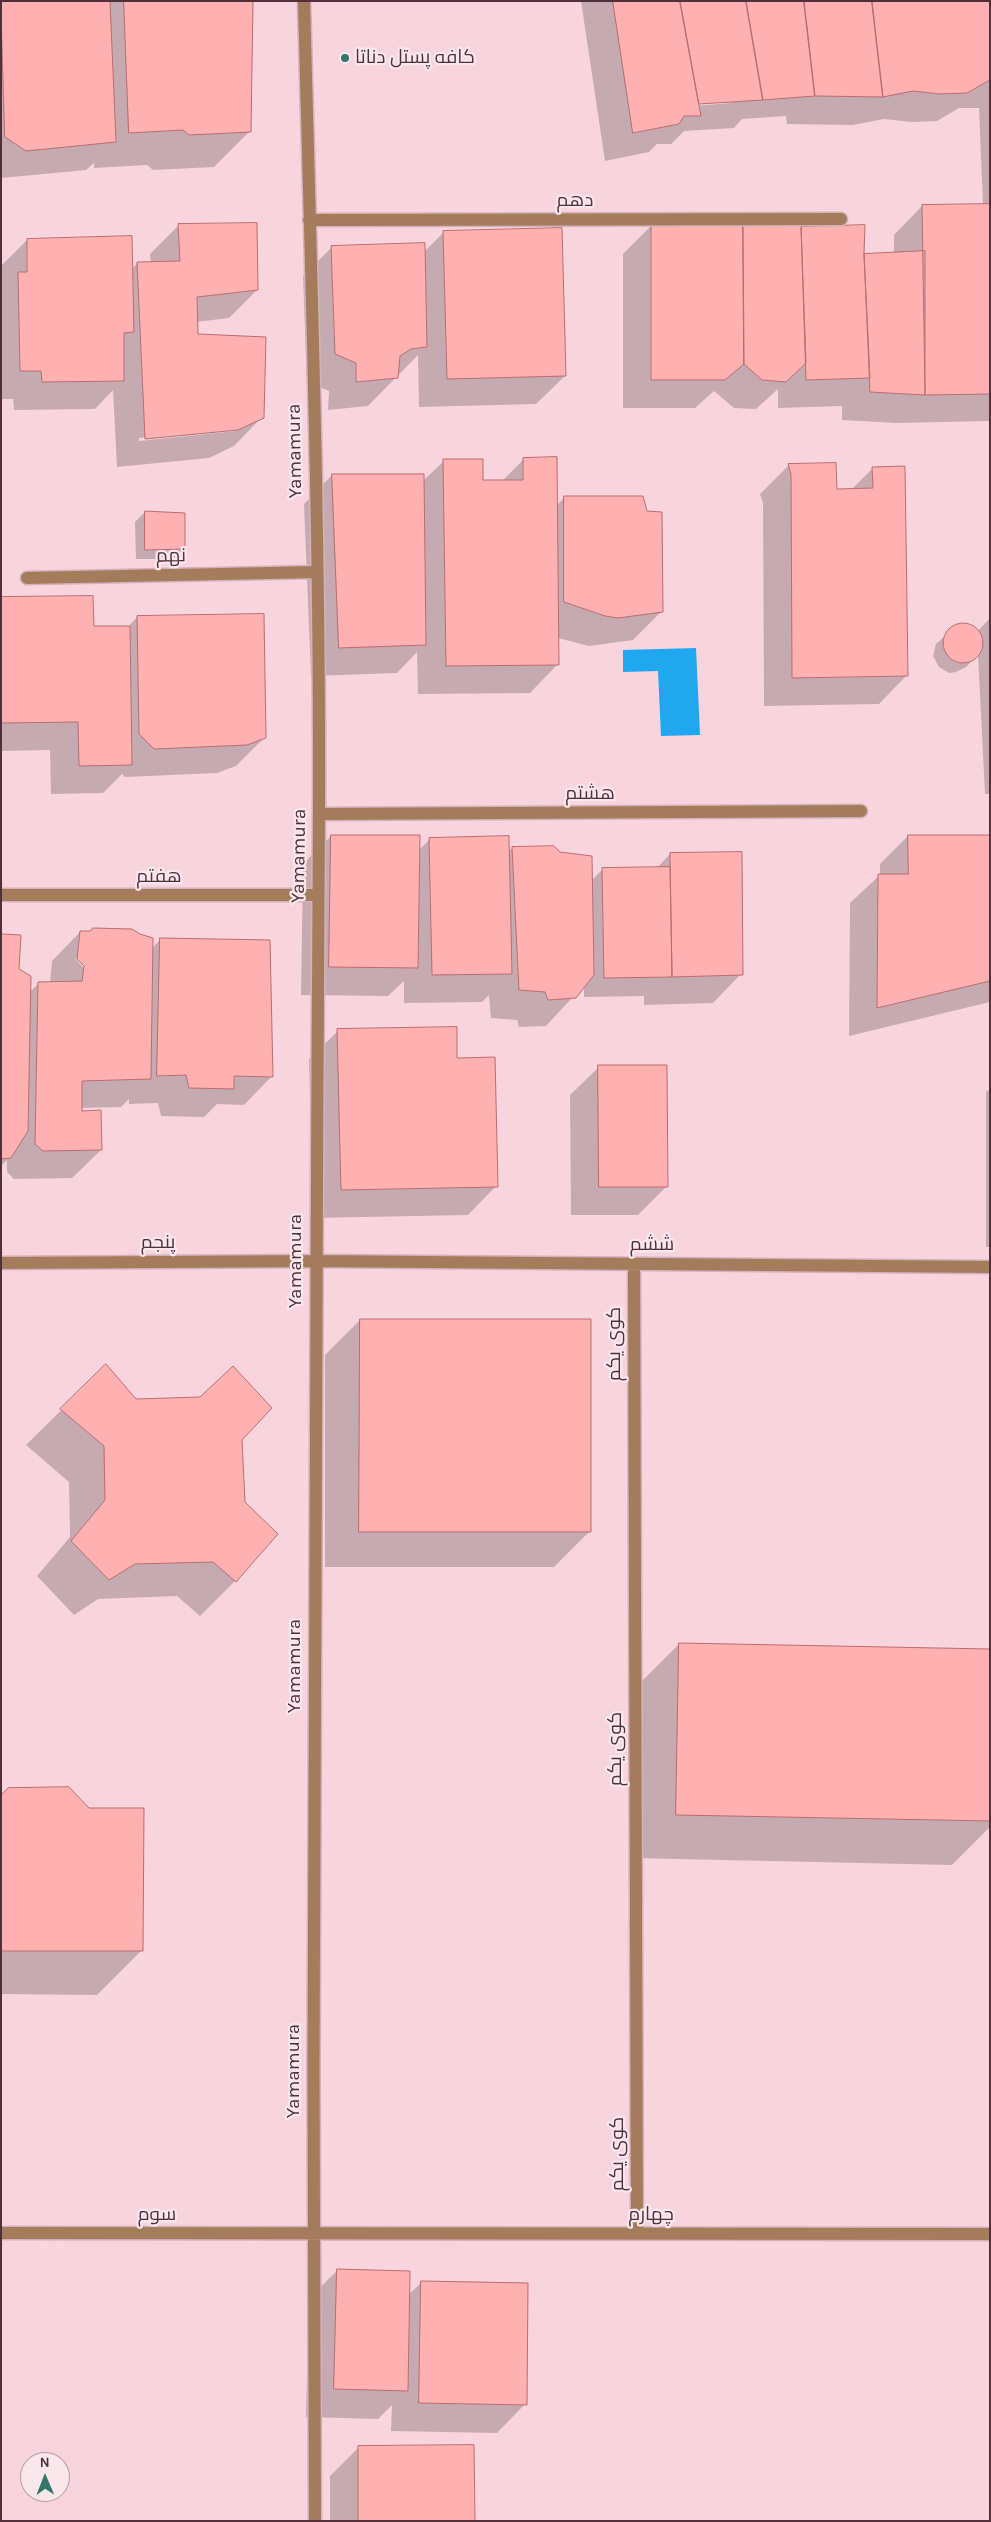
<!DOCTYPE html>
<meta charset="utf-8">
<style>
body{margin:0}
#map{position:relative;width:991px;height:2522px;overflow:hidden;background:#f8d5de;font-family:Karla,sans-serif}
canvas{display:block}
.frame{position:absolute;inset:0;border:2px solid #52303b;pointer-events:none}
.north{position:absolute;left:20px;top:2452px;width:50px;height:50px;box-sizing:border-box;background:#f9e7ec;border:1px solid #b69ea5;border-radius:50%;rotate:359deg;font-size:14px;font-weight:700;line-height:20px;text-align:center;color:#52303b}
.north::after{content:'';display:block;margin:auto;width:18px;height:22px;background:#33776a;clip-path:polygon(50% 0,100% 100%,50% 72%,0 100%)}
</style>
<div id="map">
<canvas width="991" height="2522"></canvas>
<div class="frame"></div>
<div class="north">N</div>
</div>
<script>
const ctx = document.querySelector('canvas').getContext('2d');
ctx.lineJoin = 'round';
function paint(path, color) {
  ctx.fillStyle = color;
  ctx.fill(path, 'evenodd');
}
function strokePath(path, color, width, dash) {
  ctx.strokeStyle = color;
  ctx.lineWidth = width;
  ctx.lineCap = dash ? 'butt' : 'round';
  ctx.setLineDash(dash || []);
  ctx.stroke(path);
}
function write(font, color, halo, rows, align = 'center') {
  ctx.font = font + ' Karla,Cairo,sans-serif';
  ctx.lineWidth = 4.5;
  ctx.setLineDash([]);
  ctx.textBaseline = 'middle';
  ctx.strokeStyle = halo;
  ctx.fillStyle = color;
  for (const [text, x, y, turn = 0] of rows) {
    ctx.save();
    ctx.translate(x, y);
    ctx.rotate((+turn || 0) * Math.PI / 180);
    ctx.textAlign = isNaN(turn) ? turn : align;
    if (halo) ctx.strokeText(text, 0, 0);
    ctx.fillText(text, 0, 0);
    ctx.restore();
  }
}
paint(new Path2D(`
 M696 648 700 735 661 736 658 671 623 672V650Z`), '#1fa8f0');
paint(new Path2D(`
 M1 1H252L250 131 214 167 153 170 147 165 94 168V163L86 170 1 178Z
 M581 1H990V421L896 423 842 420V406L778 408V389L756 409 734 408 714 391 695 408H623V254L651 226 799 228 863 255 894 254V235L922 206 983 205 979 108H959L937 121 911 122 884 119 853 125 787 124 786 116 742 119 734 128 684 131 671 144H657L649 152 605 161ZM731 101V103L693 106V103Z
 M178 226 257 290 229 318 196 322 197 335 262 417 234 446 209 458 117 467 113 390 95 409 14 410 13 399H1V266L27 240 132 269 137 263H151L150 254ZM236 428V431L139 441V438Z
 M444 232 565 376 536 404 419 407 418 355 368 406 328 410 329 391 307 382 303 276 332 247 424 252Z
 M524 459 556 506 565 497 662 611 633 640 589 646 558 638V664L530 693 418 694 417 652 397 673 311 676 304 504 332 475 423 481 444 461 482 481H502Z
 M789 465 836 490H851L873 468 907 675 879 704 764 706 763 503 760 494Z
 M145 512 184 549 174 559H136L135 522Z
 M1 598 93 627 127 628 137 617 265 737 236 766 217 773 125 777 122 774 103 793 51 794 50 750 1 751Z
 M990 618V794H985L978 655 966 667 956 672 949 673 939 667 933 656 936 644 957 625 970 626 977 632Z
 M331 836 418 851 430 839 508 852 512 848 591 881 602 870 656 869 670 854 741 974 713 1003 644 1005V996L584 997V985L546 1026 519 1027 517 1020 491 1018 489 995 482 1002 404 1003V981L388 996 301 995 303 864Z
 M908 836H990V1002L849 1036 850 903 880 875V864Z
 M80 932 152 948 161 939 272 1076 244 1105 217 1104 204 1117 161 1116 158 1103 129 1104V1099L121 1107 80 1108 101 1150 72 1178 14 1179 7 1172V1160L1 1166V936L29 993 39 983H50L52 961ZM75 958H78L89 970 87 972Z
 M338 1031 456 1059 496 1186 468 1215 313 1218 309 1059Z
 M599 1067 667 1186 638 1215H571L570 1095Z
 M990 1089V1247H986V1092Z
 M360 1320 589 1532 554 1567H325V1355Z
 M106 1366 136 1400 241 1440 235 1581 200 1616 177 1596 98 1599 74 1615 37 1576 70 1537 69 1482 26 1445Z
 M679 1644 990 1651V1827L952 1865 632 1858 635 1688Z
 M1 1796 141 1951 97 1995 1 1994Z
 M338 2270 408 2295 421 2283 525 2404 497 2433 391 2431 392 2405 378 2419 306 2417 309 2298Z
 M359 2447 474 2521H330V2476Z`), '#0003');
const building = new Path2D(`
 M1 1H110L116 142 26 151 5 137Z
 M124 1H253L251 132 189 135 183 130 129 133Z
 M613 1H680L701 116H684L679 124 633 133Z
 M680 1H746L763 100 699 104Z
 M746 1H804L815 96 763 100Z
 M804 1H872L883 97 815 96Z
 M872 1H990V80L967 93 940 94 913 91 883 97Z
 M990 204V394L925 395 922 205Z
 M257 223 258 290 197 297 198 334 266 337 264 418 238 430 145 439 137 262 180 261 178 224Z
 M743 224 744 364 725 380H651V225Z
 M743 224H805L801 227 806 363 786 382 762 380 744 364Z
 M865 225 864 254 870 378 806 380 801 227Z
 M562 228 566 376 447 379 443 231Z
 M132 236 134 332 124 333V381L42 382 41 371H20L18 272H27V239Z
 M425 243 427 347 411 349 400 356 398 378 356 382V363L335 354 331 246Z
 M925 251V395L870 392 864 254Z
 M557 457 559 665 446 666 443 459H483V480H523V458Z
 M836 463 837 489 873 488 872 467 905 466 908 676 792 678 791 474 788 464Z
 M332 474H424L426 645 339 648Z
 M564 496H643L647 511 662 512 663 612 618 618 605 616 564 602Z
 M145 511 185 513V549L145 550Z
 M93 596 94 626H130L132 765 79 766 78 722 1 723V597Z
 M264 614 266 738 247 745 154 749 139 734 137 616Z
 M943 643a20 20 0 1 1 40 0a20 20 0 1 1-40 0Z
 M331 835H420L418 968 329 967Z
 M908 835H990V981L877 1008 878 874H908Z
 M509 836 512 974 432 975 429 838Z
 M554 846 560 852 592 856 594 975 576 998 548 1000 545 992 519 990 512 847Z
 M742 852 743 975 672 977 670 853Z
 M670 867 672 977 604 978 602 868Z
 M93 928 132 929 140 934 153 938 151 1079 82 1081V1111L101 1110 102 1150 43 1151 35 1144 38 982 82 981 84 966 77 959 80 931H90Z
 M1 934 21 935 19 969 31 976 28 1131 11 1158 1 1159Z
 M160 938 270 940 273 1077 234 1076V1089L189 1088 186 1075 157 1076Z
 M457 1027V1058L495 1057 498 1187 341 1190 337 1029Z
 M598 1065H667L668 1187H599Z
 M360 1319H591V1532H359Z
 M106 1364 136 1399 200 1397 233 1366 272 1408 242 1440 245 1502 278 1534 236 1582 213 1562 135 1564 109 1580 71 1541 105 1500 104 1446 60 1409Z
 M679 1643 990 1649V1821L676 1815Z
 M69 1787 89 1808H144L143 1951H1V1795L8 1788Z
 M337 2269 410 2271 408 2391 334 2389Z
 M421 2281 528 2283 527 2405 419 2403Z
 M474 2445 475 2521H358V2446Z`);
paint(building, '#feb1b0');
strokePath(building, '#bc6c6e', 1);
const minor = new Path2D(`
 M304 1C311 271 320 541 319 811 316 1381 311 1951 315 2521
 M309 220 841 219
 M27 578 317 572
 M319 814 861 811
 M1 895H317
 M1 1263 315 1261 990 1267
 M634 1264 637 2233
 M1 2233 990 2234`);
strokePath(minor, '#d3b1ba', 15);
strokePath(minor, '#a47c5c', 12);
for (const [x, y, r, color] of [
 [345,58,5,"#33776a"]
]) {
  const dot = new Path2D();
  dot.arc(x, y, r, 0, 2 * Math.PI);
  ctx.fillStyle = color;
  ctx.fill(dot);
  strokePath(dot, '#f9e7ec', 2);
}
write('19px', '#52303b', '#f9e7ec', [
 ["کافه پستل دناتا",355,58]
], 'left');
write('19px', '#52303b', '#f9e7ec', [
 ["دهم",575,201],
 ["Yamamura",295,451,-91],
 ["نهم",171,556,-1],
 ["هشتم",590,794],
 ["Yamamura",299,856,-89],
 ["هفتم",159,877],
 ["پنجم",158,1243],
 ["ششم",652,1245],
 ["Yamamura",296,1261,-90],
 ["کوی یکم",615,1344,-90],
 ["Yamamura",295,1666,-90],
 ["کوی یکم",616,1749,-90],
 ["Yamamura",294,2071,-90],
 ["کوی یکم",618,2154,-90],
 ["سوم",157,2215],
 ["چهارم",651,2215]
]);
</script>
